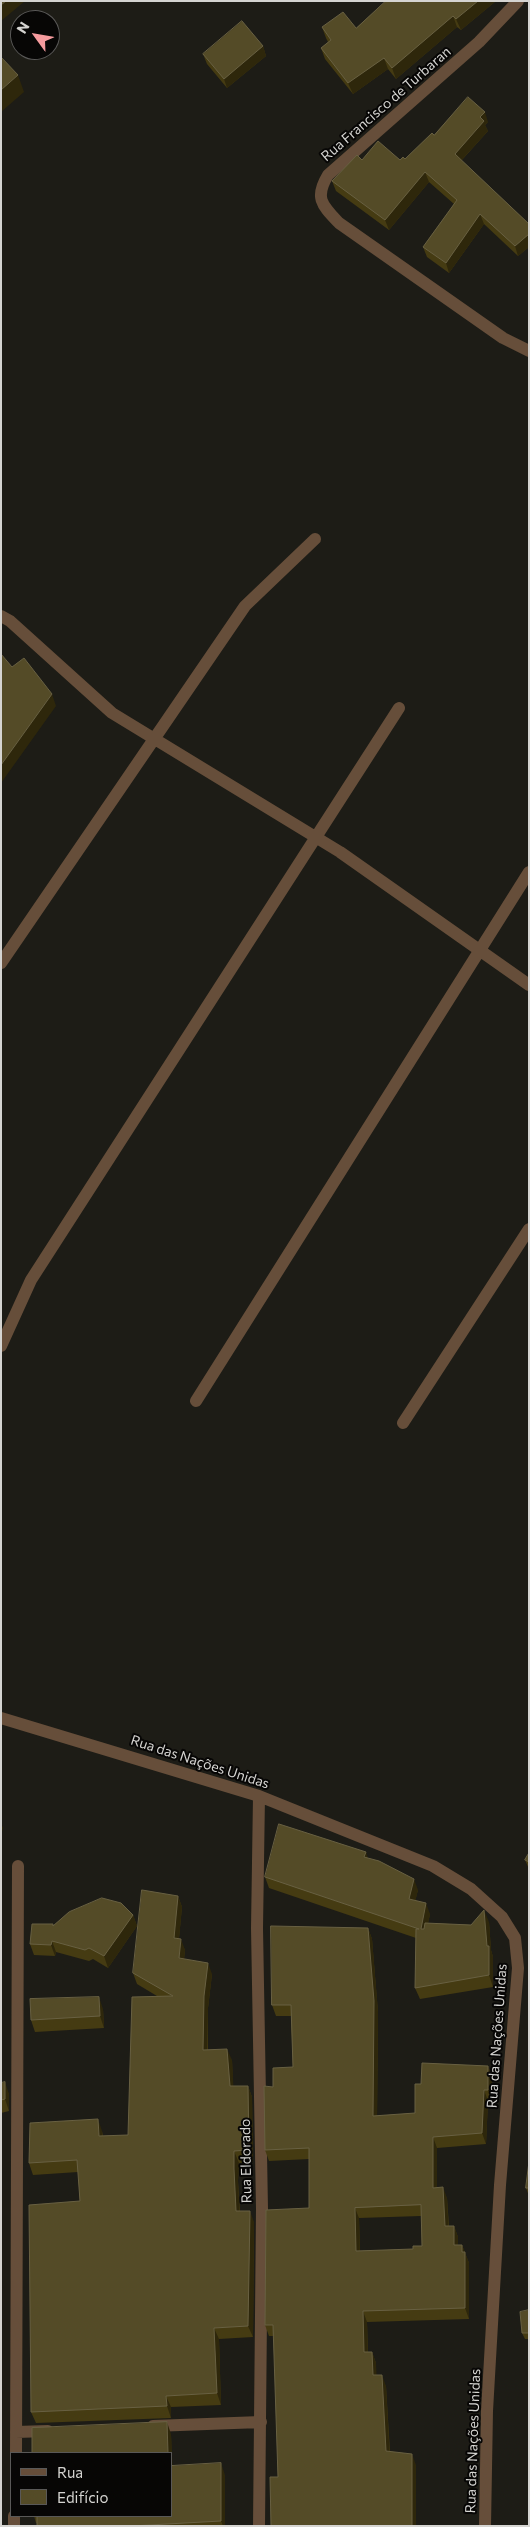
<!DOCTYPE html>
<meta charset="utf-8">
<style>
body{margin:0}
#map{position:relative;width:530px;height:2527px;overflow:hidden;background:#1d1c16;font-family:Commissioner,sans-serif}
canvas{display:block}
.frame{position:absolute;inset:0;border:2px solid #d5d4d1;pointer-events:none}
.legend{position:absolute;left:10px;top:2452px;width:162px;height:65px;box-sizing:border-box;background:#070605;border:1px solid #595857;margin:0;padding:6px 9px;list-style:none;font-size:15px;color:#d5d4d1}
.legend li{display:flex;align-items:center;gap:10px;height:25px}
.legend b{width:25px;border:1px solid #595857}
.north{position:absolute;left:10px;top:10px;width:50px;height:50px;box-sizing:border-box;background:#070605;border:1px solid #595857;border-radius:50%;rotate:302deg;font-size:14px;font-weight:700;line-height:20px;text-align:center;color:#d5d4d1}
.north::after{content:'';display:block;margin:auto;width:18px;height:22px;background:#f59b9e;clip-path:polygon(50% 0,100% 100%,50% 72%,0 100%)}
</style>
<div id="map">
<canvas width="530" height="2527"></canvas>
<div class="frame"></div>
<ul class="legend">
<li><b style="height:6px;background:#664e3a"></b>Rua</li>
<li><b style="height:14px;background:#544b27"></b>Edifício</li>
</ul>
<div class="north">N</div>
</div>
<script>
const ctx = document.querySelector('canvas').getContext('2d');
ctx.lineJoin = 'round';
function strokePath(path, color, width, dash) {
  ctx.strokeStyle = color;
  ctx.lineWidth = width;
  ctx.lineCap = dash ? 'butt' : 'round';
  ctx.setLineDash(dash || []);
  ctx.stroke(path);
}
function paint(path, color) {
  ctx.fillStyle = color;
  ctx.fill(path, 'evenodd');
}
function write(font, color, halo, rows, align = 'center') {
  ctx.font = font + ' Commissioner,sans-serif';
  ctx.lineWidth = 4;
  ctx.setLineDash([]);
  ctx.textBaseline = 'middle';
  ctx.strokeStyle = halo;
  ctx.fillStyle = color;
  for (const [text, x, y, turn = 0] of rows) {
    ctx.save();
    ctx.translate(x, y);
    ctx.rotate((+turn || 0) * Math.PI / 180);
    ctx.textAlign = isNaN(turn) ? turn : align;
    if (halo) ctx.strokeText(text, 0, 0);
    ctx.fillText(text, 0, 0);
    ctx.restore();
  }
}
strokePath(new Path2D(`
 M518 1 479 42 328 175C314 198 322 205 339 223L503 338 529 351
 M1 616 10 621 112 713 340 852 529 985
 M1 963 245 606 315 539
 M1 1346 31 1280 399 708
 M196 1401 529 872
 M403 1423 529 1229
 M1 1718 259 1796 433 1866 471 1889 502 1917 515 1938 518 1968 500 2185 487 2411 485 2526
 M153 2426 261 2422
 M16 2432 48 2431
 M16 2453 18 1866
 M14 2526V2516
 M259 2526 262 2209 257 1928 259 1796`), '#664e3a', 12);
paint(new Path2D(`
 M496 1 461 30 457 27 396 79 388 69 353 94 325 59 321 48 328 42 326 38 322 27 356 28Z
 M263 46 266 56 227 88 207 64 203 54Z
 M488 122 485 125 488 131 461 161 529 224V247L518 256 484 224 449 273 427 257 423 247 454 204 429 182 389 230 336 191 332 181 362 160H400L405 159 434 135Z
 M529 1853V1869L525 1860Z
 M368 1859 418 1890 415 1901 430 1914 428 1923 471 1925 489 1922 491 1950 493 1957V1987L420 1999 415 1988 416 1938 269 1888 265 1877Z
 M178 1896 182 1907 179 1938 185 1950 184 1959 212 1974 208 2008V2050L232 2060 233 2086H248L252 2097 253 2162 239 2163 238 2181 240 2211 254 2222 253 2337 219 2339 221 2405 171 2407V2418L36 2423 31 2412 80 2201 78 2172 33 2175 29 2163 102 2131 103 2136 128 2135 157 1996 137 1984 133 1973Z
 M133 1915 137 1926 108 1968 93 1959 89 1961 56 1952 55 1956 34 1955 30 1944 53 1924V1926Z
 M368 1928 372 1939 378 2012 377 2116 415 2113 421 2084 488 2066 492 2077V2101H488L486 2144 437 2148V2187L447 2198 449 2226H454L458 2237V2245H462L469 2263V2319L367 2322 368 2352H372L376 2363V2375L386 2386 390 2452 416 2465V2526H271L278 2477 274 2336H269L265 2325 309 2208V2159L269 2161 265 2150 273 2087 293 2067 291 2016H276L272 2005ZM421 2216 422 2246 413 2249 360 2251 359 2218Z
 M103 2009 104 2028 35 2032 31 2020Z
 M1 2083 9 2094V2111L1 2113Z
 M529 2162V2196L526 2188Z
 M529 2310V2339H525L522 2333Z
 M171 2434 172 2466 225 2475V2526H37V2523H36L34 2516H171Z`), '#453b12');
paint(new Path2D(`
 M6 1H25L1 21V5Z
 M478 1H496L461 30 456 19Z
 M453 16 457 27 396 79 392 68Z
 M263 46 266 56 227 88 224 79Z
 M384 58 388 69 353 94 348 83Z
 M18 75 24 92 1 112V90Z
 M485 112 488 122 485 125 488 131 458 164 455 154 480 117Z
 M425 172 429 182 389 230 385 220Z
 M480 214 484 224 449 273 446 263Z
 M529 234V247L518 256 515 246Z
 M52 694 56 706 1 783V765Z
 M1 1823 3 1828 1 1835Z
 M366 1852 370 1864 364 1857Z
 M414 1879 418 1890 413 1911 409 1899Z
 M178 1896 182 1907 178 1949 174 1938Z
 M426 1903 430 1914 425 1940 421 1929Z
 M484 1910 489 1922 491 1950 493 1957V1987L489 1975Z
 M133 1915 137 1926 108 1968 104 1956Z
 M368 1928 372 1939 378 2012 377 2127 373 2116Z
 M181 1939 185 1950 183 1970 179 1958Z
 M52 1941 56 1952 55 1956 51 1945Z
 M208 1963 212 1974 208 2008 207 2062 203 2050 204 1996Z
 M99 1997 103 2009 104 2028 100 2016Z
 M227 2049 232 2060 234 2097 230 2086Z
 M488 2066 492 2077V2101L488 2090Z
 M5 2082 9 2094V2111L5 2099Z
 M248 2086 252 2097 253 2162 249 2150Z
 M484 2090 488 2101 486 2144 482 2133Z
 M98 2119 102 2131 103 2147 99 2136Z
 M433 2137 437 2148V2199L433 2188Z
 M234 2151 239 2163 238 2181 240 2223 236 2211 234 2169Z
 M443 2187 447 2198 449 2237 445 2226Z
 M355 2208 359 2218 360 2262 356 2251Z
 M250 2211 254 2222 253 2337 248 2326Z
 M454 2226 458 2237V2256L454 2245Z
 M462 2245 469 2263V2319L465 2308Z
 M363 2311 367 2322 368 2363 364 2352Z
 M214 2328 219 2339 221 2405 217 2393Z
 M372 2352 376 2363 377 2386 373 2375Z
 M382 2375 386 2386 390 2462 386 2451Z
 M166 2396 171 2407V2418L167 2406Z
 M167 2422 171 2434 173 2478 171 2474V2453H168Z
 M412 2454 416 2465V2526H412Z
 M221 2463 225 2475V2526H223L221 2521Z`), '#2e270b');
const building = new Path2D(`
 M1 1H6L1 5Z
 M386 1H478L456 19 453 16 392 68 384 58 348 83 321 48 331 40 322 27 343 12 356 28Z
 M242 21 263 46 224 79 203 54Z
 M1 57 18 75 1 90Z
 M468 97 485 112 480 117 484 121 455 154 529 224V234L515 246 480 214 446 263 423 247 457 200 425 172 385 220 332 181 357 155 362 160 378 141 400 160 403 157 405 159 432 133 434 135Z
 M1 654 12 667 24 658 52 694 1 765Z
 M279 1824 366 1852 364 1857 379 1861 414 1879 409 1899 426 1903 421 1929H424L425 1923 471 1925 484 1910 487 1946H489V1975L415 1988 416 1929H419L265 1877Z
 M529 1853V1862L525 1860Z
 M142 1890 178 1896 174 1938 181 1939 179 1958 208 1963 204 1996 203 2050 227 2049 230 2086H248L249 2150 234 2151V2169L236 2211H250L248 2326 214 2328 217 2393 166 2396 167 2406 31 2412 29 2205 80 2201 77 2160 29 2163 30 2123 98 2119 99 2136 128 2135 132 1997 173 1996 133 1973Z
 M102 1898 121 1903 133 1915 104 1956 89 1948 85 1950 52 1941 51 1945 30 1944 32 1924H53V1926L69 1912Z
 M271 1926 368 1928 374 2001 373 2116 415 2113V2084H421L422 2063 488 2066V2090H484L482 2133 433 2137V2188L443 2187 445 2226H454V2245H462V2252H465V2308L363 2311 364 2352H372L373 2375H382L386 2451 412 2454V2526H271L270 2477H278L273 2325H265L266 2210 309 2208V2148L265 2150 264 2086 273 2087V2068L293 2067 291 2005H272ZM421 2205 422 2246H413V2249L356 2251 355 2208Z
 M99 1997 100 2016 31 2020 30 1999Z
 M5 2082V2099L1 2100V2083Z
 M529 2162V2188H526Z
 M529 2310V2333H522L520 2312Z
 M167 2422 168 2453H32V2428Z
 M221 2463V2521L131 2526H37V2516H171V2466Z`);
paint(building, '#544b27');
strokePath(building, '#686042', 1);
write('14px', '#d5d4d1', '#070605', [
 ["Rua Francisco de Turbaran",386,104,-41],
 ["Rua das Nações Unidas",200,1762,18],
 ["Rua das Nações Unidas",497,2036,-86],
 ["Rua Eldorado",246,2161,-91],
 ["Rua das Nações Unidas",473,2441,-88]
]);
</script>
